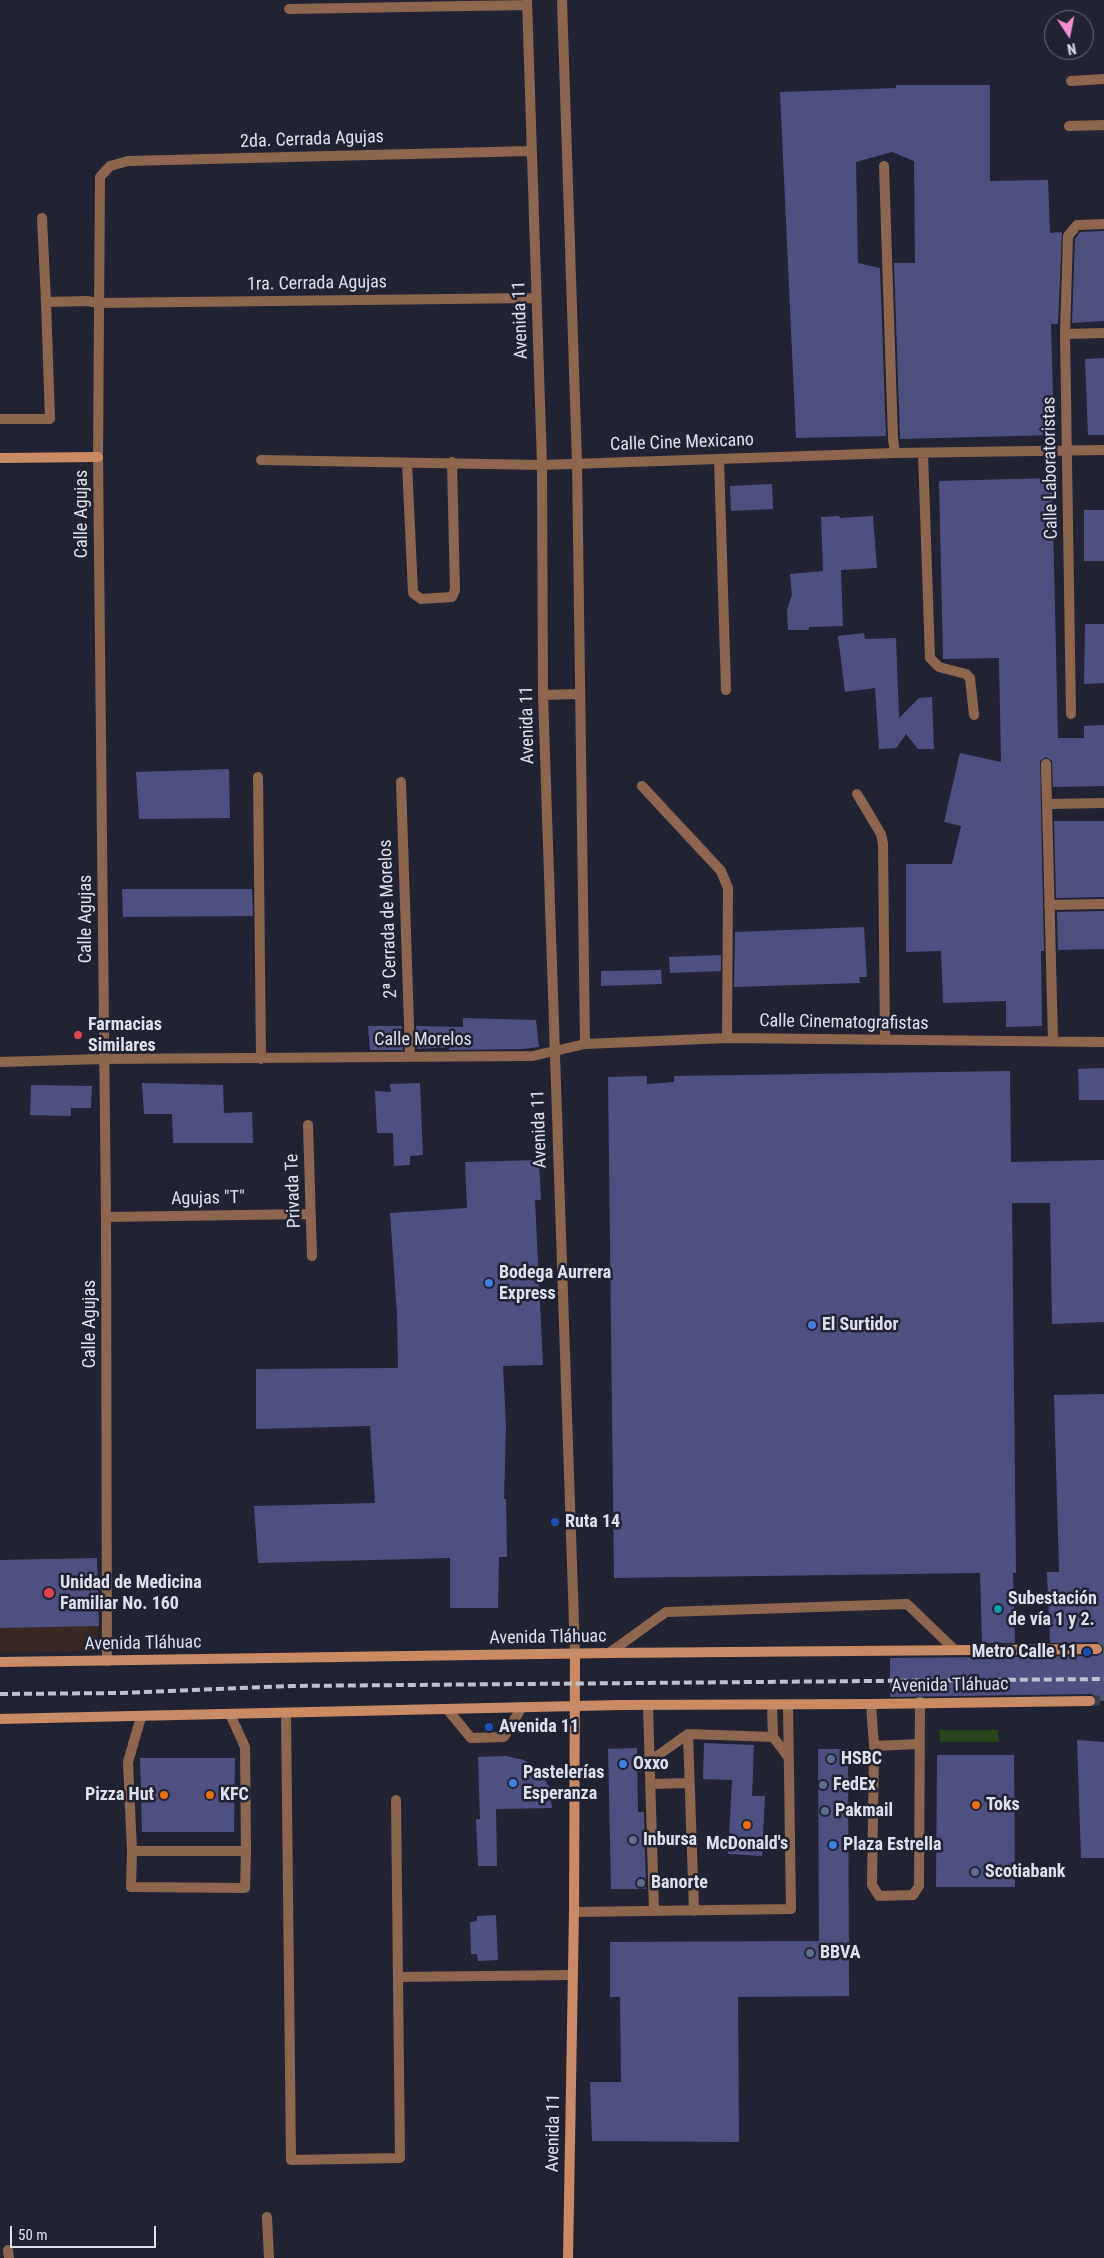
<!DOCTYPE html>
<meta charset="utf-8">
<style>
body{margin:0}
#map{position:relative;width:1104px;height:2258px;overflow:hidden;background:#212333;font-family:"Roboto Condensed",sans-serif}
canvas{display:block}
.north{position:absolute;left:1044px;top:10px;width:50px;height:50px;box-sizing:border-box;background:#212333;border:1px solid #6d6f7d;border-radius:50%;rotate:169deg;font-size:14px;font-weight:700;line-height:20px;text-align:center;color:#dee0eb}
.north::after{content:'';display:block;margin:auto;width:18px;height:22px;background:#f690d0;clip-path:polygon(50% 0,100% 100%,50% 72%,0 100%)}
.scale{position:absolute;left:10px;top:2226px;width:146px;height:22px;box-sizing:border-box;border:2px solid #dee0eb;border-top:0;padding-left:6px;font-size:15px;line-height:18px;white-space:nowrap;color:#dee0eb;-webkit-text-stroke:4px #212333;paint-order:stroke}
</style>
<div id="map">
<canvas width="1104" height="2258"></canvas>
<div class="north">N</div>
<div class="scale">50 m</div>
</div>
<script>
const ctx = document.querySelector('canvas').getContext('2d');
ctx.lineJoin = 'round';
function paint(path, color) {
  ctx.fillStyle = color;
  ctx.fill(path, 'evenodd');
}
function strokePath(path, color, width, dash) {
  ctx.strokeStyle = color;
  ctx.lineWidth = width;
  ctx.lineCap = dash ? 'butt' : 'round';
  ctx.setLineDash(dash || []);
  ctx.stroke(path);
}
function write(font, color, halo, rows, align = 'center') {
  ctx.font = font + ' "Roboto Condensed",sans-serif';
  ctx.lineWidth = 5;
  ctx.setLineDash([]);
  ctx.textBaseline = 'middle';
  ctx.strokeStyle = halo;
  ctx.fillStyle = color;
  for (const [text, x, y, turn = 0] of rows) {
    ctx.save();
    ctx.translate(x, y);
    ctx.rotate((+turn || 0) * Math.PI / 180);
    ctx.textAlign = isNaN(turn) ? turn : align;
    if (halo) ctx.strokeText(text, 0, 0);
    ctx.fillText(text, 0, 0);
    ctx.restore();
  }
}
paint(new Path2D(`
 M97 1558 98 1651 0 1653V1560Z`), '#392623');
paint(new Path2D(`
 M939 1730H998L999 1742H940Z`), '#26441a');
paint(new Path2D(`
 M896 85H990V181L1048 180 1050 233 1062 232 1058 324H1051L1054 435 900 439 894 263H915L914 161 892 152 856 162 858 263 880 268 886 436 796 438 780 92 896 88Z
 M1104 231V321L1072 323 1075 239 1080 232Z
 M1104 358V435H1088L1085 359Z
 M1052 478 1058 738H1084V726L1104 725V786L1053 787 1052 761 1046 757 1040 761 1044 951H1041L1042 1026 1006 1027V1001L943 1003 941 951 906 952V864H952L961 826 944 822 960 753 1001 762 999 658 943 659 939 481Z
 M772 484 773 509 731 511 730 486Z
 M1084 510H1104V561H1084Z
 M839 516 840 518 873 516 877 568 841 570 843 626 809 627V630H788L787 609 792 595 790 574 823 571 821 517Z
 M1085 624H1104V683L1084 684Z
 M864 633 865 639 896 638 899 718 919 698 932 697 934 749H918L906 734 896 748 879 749 875 688 845 692 838 636Z
 M229 769 230 818 139 819 136 772Z
 M1054 821H1104V897L1056 898Z
 M122 889H252L253 916 123 917Z
 M1104 911V949L1058 950 1057 912Z
 M864 927 867 977H859L860 983 734 987 735 932Z
 M721 955V971L670 973 669 957Z
 M661 970 662 984 601 986V971Z
 M463 1018 536 1020 539 1047 522 1049 449 1050 450 1047 417 1049 416 1026 463 1027Z
 M368 1026H402L403 1050H370Z
 M1104 1068V1100H1079L1078 1069Z
 M1010 1071 1011 1162 1104 1160V1322L1052 1324 1050 1203H1012L1016 1573H1013L1015 1643H982L980 1573 614 1578 608 1077 647 1076V1084L674 1082V1076Z
 M142 1083 223 1085 224 1113 252 1112 253 1143H173L172 1114H144Z
 M420 1083 423 1155 410 1156V1165L394 1166 393 1133H377L375 1091 391 1092 390 1084Z
 M31 1085 92 1086 91 1108H71V1116L30 1115Z
 M539 1160 541 1200H535L543 1365 503 1366 506 1426 504 1499H506L507 1557H499L498 1608H450V1558L258 1563 254 1506 375 1503 370 1426 256 1429V1369L398 1368 397 1314 390 1213 467 1208 465 1162Z
 M1104 1394V1701H1097L1094 1695 1090 1694 890 1697V1658L1097 1656 1103 1653V1646L1097 1642 1050 1643 1047 1572H1059L1054 1395Z
 M97 1558 99 1626 0 1628V1560Z
 M1077 1740 1104 1742V1858H1081Z
 M704 1743 754 1745 752 1796H765L762 1856 728 1854 732 1780 703 1779Z
 M637 1748 638 1812H644L646 1889H611L608 1749Z
 M818 1749H848L849 1996 738 1997 739 2142 592 2141 590 2082H621L620 1997H610V1942L819 1941Z
 M937 1755H1014L1015 1887H936Z
 M506 1756 524 1760 539 1770 549 1787 552 1808 496 1809 497 1866H478L476 1819H480L478 1757Z
 M140 1758H235L234 1832H142Z
 M496 1915 498 1960 478 1961 477 1954H471L470 1922 477 1921V1916Z`), '#4e517f');
strokePath(new Path2D(`
 M1090 1701 1104 1700`), '#3d3f4f', 10, [10, 5]);
strokePath(new Path2D(`
 M42 218 46 302 87 301 98 303
 M1 419H50L46 302
 M609 1653 666 1612 907 1604 955 1650
 M871 1704 874 1746 872 1885 879 1896 913 1895 919 1886 920 1702
 M648 1705 654 1911
 M772 1705 773 1737 789 1758
 M447 1709 471 1738 504 1737 522 1707
 M286 1713 291 2160 400 2158 396 1800
 M141 1717 128 1762 132 1851H246L245 1747 230 1714
 M874 1746 919 1744
 M650 1761 688 1734
 M651 1784 689 1783
 M132 1851 131 1887 245 1888 246 1851
 M694 1911 688 1734 773 1737
 M574 1912 791 1909 788 1705
 M398 1977 573 1975
 M267 2217 269 2258
 M8 2250 9 2258`), '#8d664f', 10);
strokePath(new Path2D(`
 M527 0 542 465 543 695 575 1654
 M562 0 577 462 585 1044
 M289 9 527 5
 M1071 81 1104 79
 M1069 126 1104 125
 M884 166 893 439 895 453
 M98 303 536 298
 M1065 334 1104 333
 M923 453 930 658 939 667 966 674 970 678 974 715
 M719 459 726 690
 M261 460 542 465 895 453 1104 450
 M407 463 413 593 421 599 452 597 455 590 452 462
 M543 695 579 694
 M1071 714 1065 334 1068 236 1077 225 1104 224
 M1046 764 1053 1041
 M258 777 261 1059
 M401 782 410 1055
 M642 786 721 871 728 888 727 1038
 M857 794 881 834 883 844 885 1040
 M1048 804 1104 803
 M1049 905 1104 904
 M0 1062 103 1059 533 1056 585 1044 727 1038 1104 1042
 M308 1125 312 1256
 M106 1217 311 1214
 M107 1661 106 1217 98 457 100 177 110 166 128 161 531 151`), '#8d664f', 10);
strokePath(new Path2D(`
 M0 458 98 457
 M0 1662 609 1653 1097 1649
 M0 1719 621 1705 871 1704 1090 1701
 M568 2258 574 1912 575 1654`), '#c98b65', 10);
strokePath(new Path2D(`
 M0 1694 120 1693 291 1686 1104 1679`), '#c0c2ce', 4, [8, 4]);
for (const [x, y, r, color] of [
 [78,1035,5,"#e0444e"],
 [489,1283,5,"#3f7fe0"],
 [812,1325,5,"#3f7fe0"],
 [555,1522,5,"#1a4fb4"],
 [49,1593,6,"#e0444e"],
 [998,1609,5,"#0f9aa8"],
 [1087,1652,5,"#1a4fb4"],
 [489,1727,5,"#1a4fb4"],
 [831,1759,5,"#5c6f8a"],
 [623,1764,5,"#3f7fe0"],
 [513,1783,5,"#3f7fe0"],
 [823,1785,5,"#5c6f8a"],
 [164,1795,5,"#e8710a"],
 [210,1795,5,"#e8710a"],
 [976,1805,5,"#e8710a"],
 [825,1811,5,"#5c6f8a"],
 [747,1825,5,"#e8710a"],
 [633,1840,5,"#5c6f8a"],
 [833,1845,5,"#3f7fe0"],
 [975,1872,5,"#5c6f8a"],
 [641,1883,5,"#5c6f8a"],
 [810,1953,5,"#5c6f8a"]
]) {
  const dot = new Path2D();
  dot.arc(x, y, r, 0, 2 * Math.PI);
  ctx.fillStyle = color;
  ctx.fill(dot);
  strokePath(dot, '#212333', 2);
}
write('18px', '#dee0eb', '#212333', [
 ["2da. Cerrada Agujas",312,140,-2],
 ["1ra. Cerrada Agujas",317,284,-1],
 ["Avenida 11",521,320,-92],
 ["Calle Cine Mexicano",682,443,-2],
 ["Calle Laboratoristas",1051,468,-91],
 ["Calle Agujas",82,514,-90],
 ["Avenida 11",528,725,-91],
 ["Calle Agujas",86,919,-90],
 ["2ª Cerrada de Morelos",389,919,-92],
 ["Calle Cinematografistas",844,1023,1],
 ["Calle Morelos",423,1040],
 ["Avenida 11",540,1129,-92],
 ["Privada Te",294,1191,-92],
 ["Agujas \"T\"",208,1199,-1],
 ["Calle Agujas",90,1324,-90],
 ["Avenida Tláhuac",548,1638,-1],
 ["Avenida Tláhuac",143,1644,-1],
 ["Avenida Tláhuac",950,1686,-1],
 ["Avenida 11",554,2133,-89]
]);
write('bold 18px', '#dee0eb', '#212333', [
 ["Farmacias",88,1025],
 ["Similares",88,1046],
 ["Bodega Aurrera",499,1273],
 ["Express",499,1294],
 ["El Surtidor",822,1325],
 ["Ruta 14",565,1522],
 ["Unidad de Medicina",60,1583],
 ["Familiar No. 160",60,1604],
 ["Subestación",1008,1599],
 ["de vía 1 y 2.",1008,1620],
 ["Metro Calle 11",1077,1652,"right"],
 ["Avenida 11",499,1727],
 ["HSBC",841,1759],
 ["Oxxo",633,1764],
 ["Pastelerías",523,1773],
 ["Esperanza",523,1794],
 ["FedEx",833,1785],
 ["Pizza Hut",154,1795,"right"],
 ["KFC",220,1795],
 ["Toks",986,1805],
 ["Pakmail",835,1811],
 ["Inbursa",643,1840],
 ["McDonald's",747,1844,"center"],
 ["Plaza Estrella",843,1845],
 ["Scotiabank",985,1872],
 ["Banorte",651,1883],
 ["BBVA",820,1953]
], 'left');
</script>
